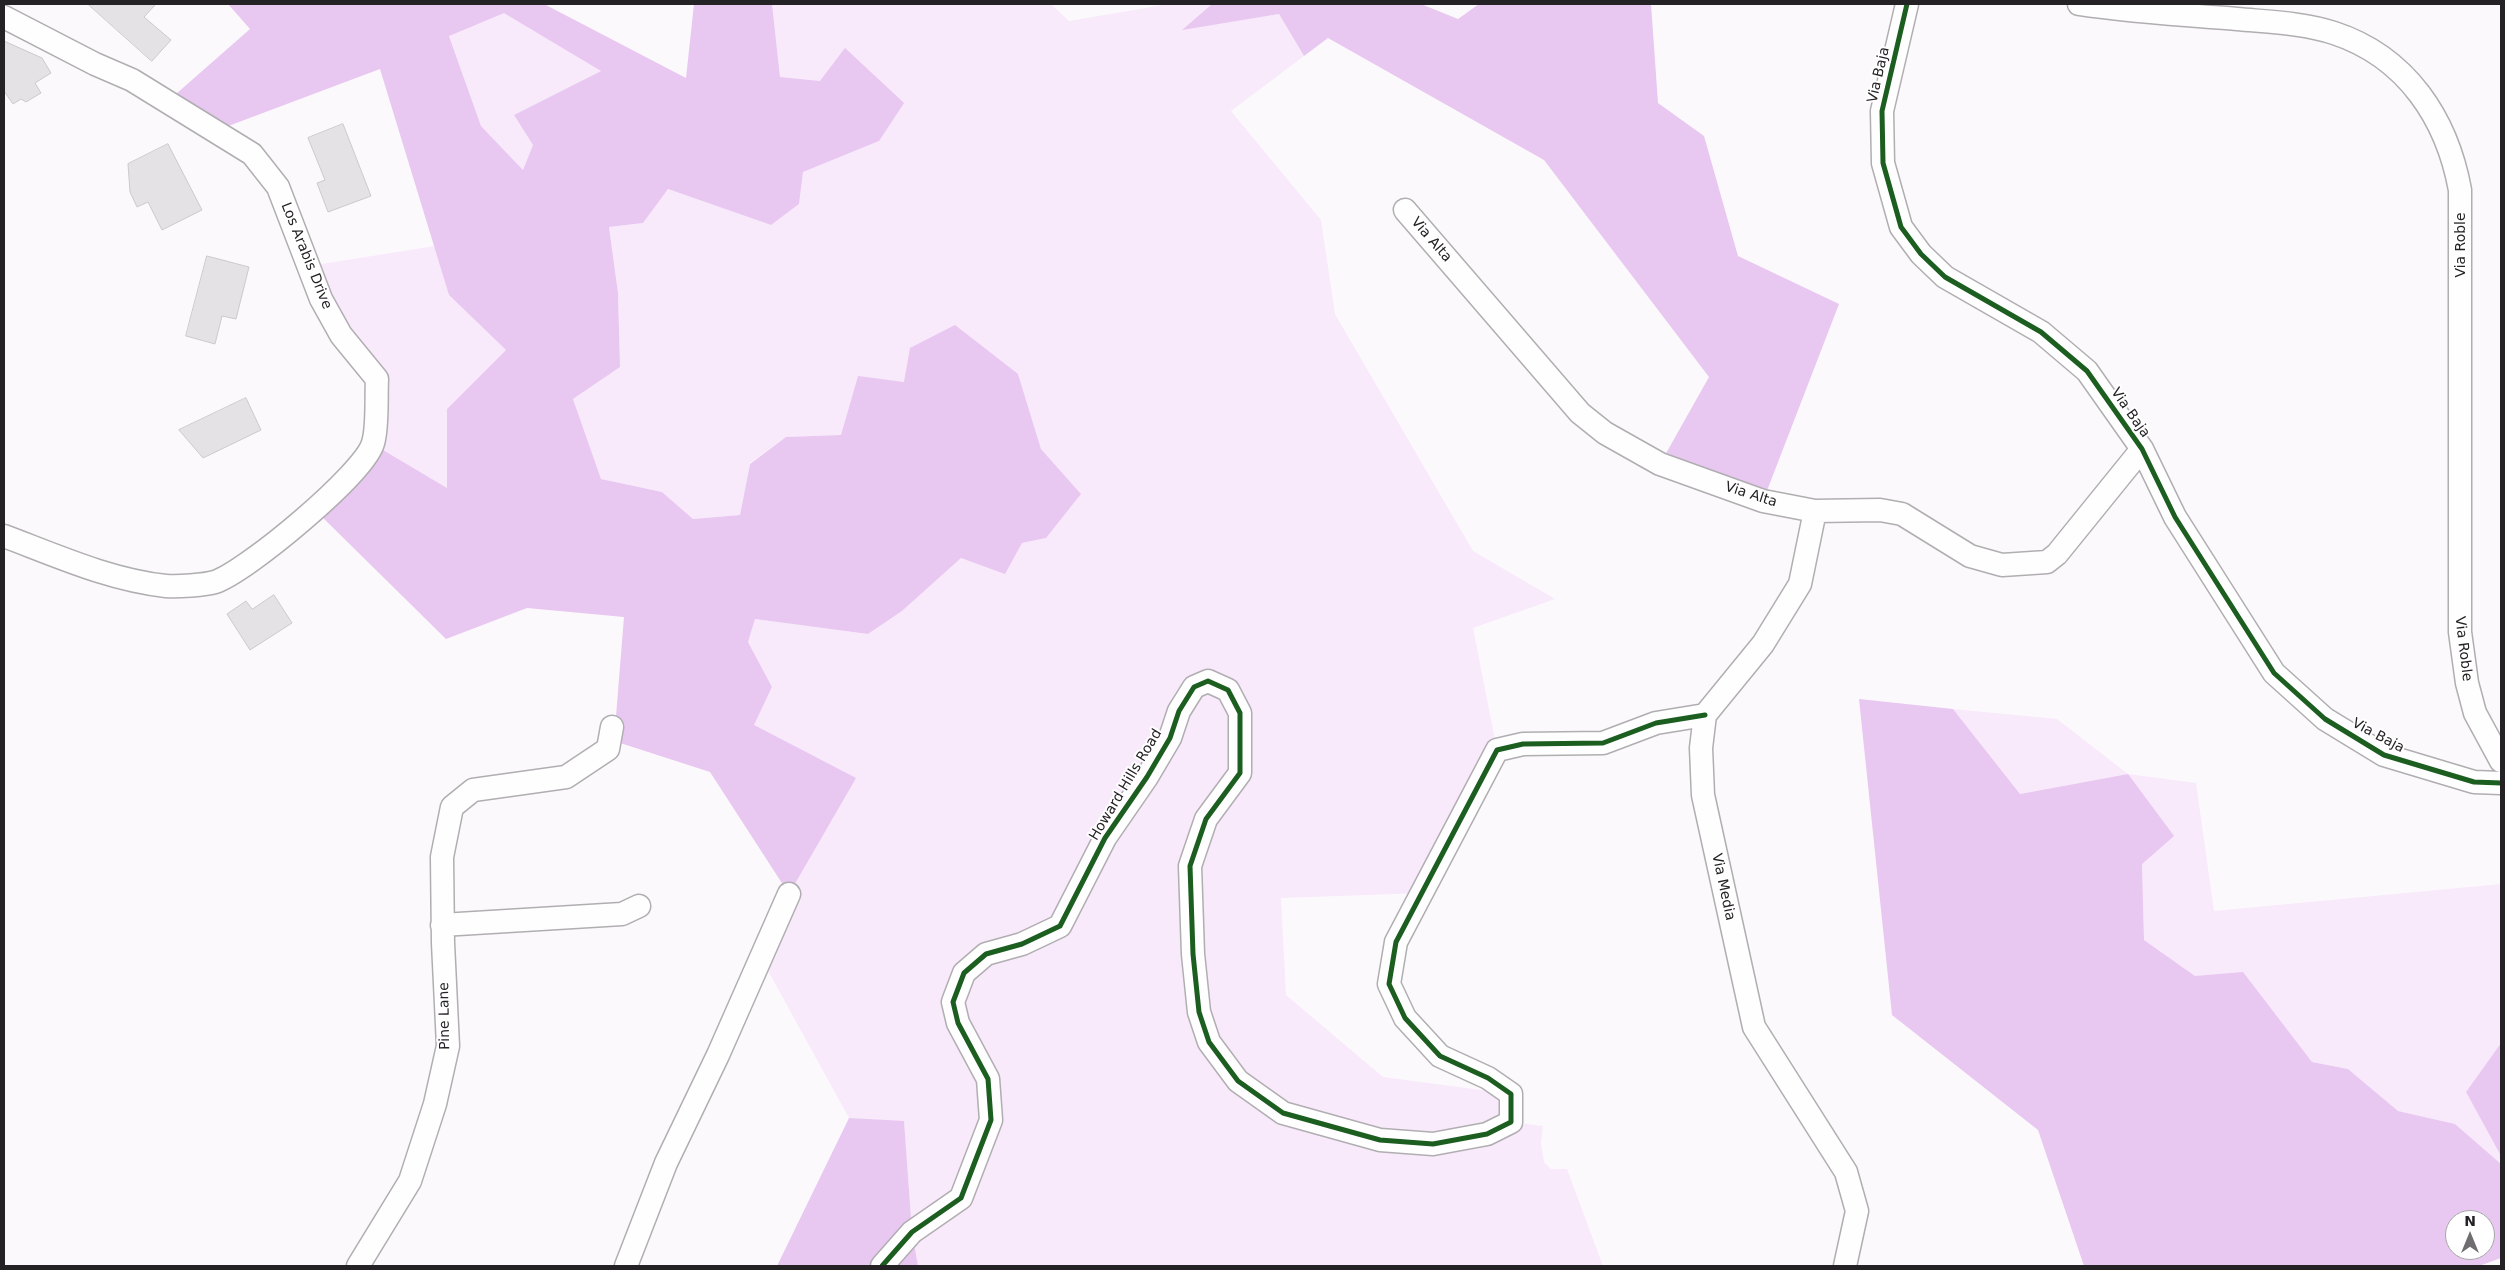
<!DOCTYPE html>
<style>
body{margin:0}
#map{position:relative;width:2505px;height:1270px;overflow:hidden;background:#fcf9fd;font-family:"DejaVu Sans",sans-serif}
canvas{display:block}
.frame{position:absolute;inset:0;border:5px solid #242224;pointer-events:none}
.north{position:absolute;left:2445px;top:1210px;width:50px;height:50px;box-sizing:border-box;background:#fff;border:1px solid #a7a7a7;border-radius:50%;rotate:0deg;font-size:14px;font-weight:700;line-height:20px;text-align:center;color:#242224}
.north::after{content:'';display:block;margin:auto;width:18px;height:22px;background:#706d70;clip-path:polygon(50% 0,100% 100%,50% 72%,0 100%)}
</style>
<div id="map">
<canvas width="2505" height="1270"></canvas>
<div class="frame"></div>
<div class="north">N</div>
</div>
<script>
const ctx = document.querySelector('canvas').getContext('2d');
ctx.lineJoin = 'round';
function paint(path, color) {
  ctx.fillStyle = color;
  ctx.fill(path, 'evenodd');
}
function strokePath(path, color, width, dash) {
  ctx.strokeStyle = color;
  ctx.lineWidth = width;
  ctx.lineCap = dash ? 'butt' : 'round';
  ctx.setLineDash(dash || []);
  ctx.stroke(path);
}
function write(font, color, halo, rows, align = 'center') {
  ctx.font = font + ' "DejaVu Sans",sans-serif';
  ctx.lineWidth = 4;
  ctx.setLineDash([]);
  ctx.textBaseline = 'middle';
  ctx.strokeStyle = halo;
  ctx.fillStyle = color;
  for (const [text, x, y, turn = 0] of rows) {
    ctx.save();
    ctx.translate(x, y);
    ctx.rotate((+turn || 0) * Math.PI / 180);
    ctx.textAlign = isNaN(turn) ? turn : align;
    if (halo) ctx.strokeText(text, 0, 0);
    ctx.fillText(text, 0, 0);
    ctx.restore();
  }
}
paint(new Path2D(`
 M772 4H1051L1069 21 1169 4H1212L1183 29 1279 14 1304 56 1231 111 1321 220 1335 314 1473 551 1555 599 1473 628 1497 750 1423 893 1281 898 1286 995 1383 1077 1511 1094V1122L1543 1126 1541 1143 1544 1162 1551 1169H1567L1603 1266H918L912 1232 904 1122 849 1118 761 958 789 894 754 725 772 687 748 642 755 619 868 634 902 611 961 558 1005 573 1022 543 1046 538 1081 494 1041 449 1018 374 904 382 858 377 841 435 786 437 750 463 740 515 693 519 662 492 601 479 573 399 620 367 618 293 609 227 643 223 668 189 771 225 799 204 803 172 879 141 820 81 780 77Z
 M504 12 601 71 514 115 533 145 523 170 481 126 449 35Z
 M435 246 449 295 506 350 447 409V488L373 444 377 379 309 266Z
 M1953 709 2057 719 2128 774 2196 783 2214 911 2501 884V1043L2466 1092 2501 1156V1164L2455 1124 2398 1111 2348 1069 2312 1062 2243 973 2195 976 2144 940 2142 864 2128 774 2020 794Z`), '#f8e9fb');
paint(new Path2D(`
 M228 4H544L686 78 694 4H772L780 77 820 81 845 48 904 103 879 141 803 172 799 204 771 225 668 189 643 223 609 227 618 293 620 367 573 399 601 479 662 492 693 519 740 515 750 464 786 437 841 435 858 376 904 382 910 348 955 325 1018 374 1041 449 1081 494 1046 538 1022 543 1005 574 961 558 902 611 868 634 755 619 748 642 772 687 754 725 856 778 789 894 710 772 614 741 624 617 527 608 446 639 315 510 373 444 447 488V409L506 350 449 295 380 69 215 131 168 101 250 29ZM504 13 601 71 514 115 533 145 523 170 481 126 449 36Z
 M1212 4H1421L1458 19 1479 4H1651L1658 103 1704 136 1738 256 1839 304 1763 501 1660 464 1709 377 1544 160 1328 38 1304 56 1279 14 1182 30Z
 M1859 699 1953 709 2020 794 2128 774 2174 836 2142 864 2144 940 2195 976 2243 972 2312 1062 2348 1069 2398 1111 2455 1124 2501 1164V1258L2479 1266H2084L2038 1130 1892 1015ZM2455 1220H2485V1250H2455Z
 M2501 1043V1156L2466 1092Z
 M849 1118 904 1121 912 1232 918 1266H777Z`), '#e8c7f1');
const building = new Path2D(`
 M88 4H156L144 17 171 40 152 61Z
 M4 41 42 58 51 73 35 83 41 93 26 102 21 99 13 104 4 91Z
 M343 124 371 196 328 212 317 183 325 180 308 138Z
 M168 144 202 210 162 230 148 202 137 207 130 192 128 164Z
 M207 256 249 267 236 319 222 316 215 344 186 336Z
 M246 398 261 430 203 458 179 430Z
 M274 595 292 623 250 650 227 614 246 601 252 609Z`);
paint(building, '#e5e2e5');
strokePath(building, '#ccc9cc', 1);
const minor = new Path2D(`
 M1907 4 1882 111 1883 163 1901 227 1921 254 1945 277 2041 332 2087 371 2142 449 2175 517 2274 673 2325 719 2384 755 2474 782 2501 783
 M2079 4C2131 12 2184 15 2237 19 2269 22 2304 23 2334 33 2407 57 2447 119 2460 190V632L2467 683 2475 713 2501 761
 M4 17 95 64 132 80 252 154 278 187 321 299 341 335 377 379C376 396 378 428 373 443 365 473 246 572 215 582 205 585 177 587 166 586 110 580 57 556 4 536
 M1405 210 1580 413 1605 433 1660 464 1763 501 1815 511 1880 510 1902 514 1970 556 2002 565 2047 562 2057 554 2142 449
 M1815 511 1800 584 1763 644 1705 715 1701 748 1703 795 1754 1027 1846 1172 1857 1211 1845 1266
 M442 925 622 914 639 906
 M358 1266 410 1181 435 1104 448 1046 443 943 442 857 452 807 473 790 566 777 608 749 612 727
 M626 1266 666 1163 718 1055 789 894
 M882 1266 912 1232 961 1198 991 1120 988 1079 958 1023 953 1002 964 973 986 954 1022 944 1060 926 1105 838 1147 777 1170 738 1179 711 1194 687 1208 681 1228 690 1240 713V773L1206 819 1190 866 1193 954 1199 1012 1209 1042 1238 1081 1283 1113 1380 1140 1433 1144 1487 1134 1511 1122V1094L1488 1078 1440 1056 1405 1018 1389 984 1396 942 1497 750 1523 744 1603 743 1656 723 1705 715`);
strokePath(minor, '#b0aeb1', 25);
strokePath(minor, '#fffeff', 22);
strokePath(new Path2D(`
 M1907 4 1882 111 1883 163 1901 227 1921 254 1945 277 2041 332 2087 371 2142 449 2175 517 2274 673 2325 719 2384 755 2474 782 2501 783
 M882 1266 912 1232 961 1198 991 1120 988 1079 958 1023 953 1002 964 973 986 954 1022 944 1060 926 1105 838 1147 777 1170 738 1179 711 1194 687 1208 681 1228 690 1240 713V773L1206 819 1190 866 1193 954 1199 1012 1209 1042 1238 1081 1283 1113 1380 1140 1433 1144 1487 1134 1511 1122V1094L1488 1078 1440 1056 1405 1018 1389 984 1396 942 1497 750 1523 744 1603 743 1656 723 1705 715`), '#1b5e20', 5);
write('14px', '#242224', '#fff', [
 ["Via Baja",1879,75,-77],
 ["Via Alta",1431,240,49],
 ["Via Roble",2461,245,-90],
 ["Los Arabis Drive",306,256,68],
 ["Via Baja",2130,413,55],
 ["Via Alta",1751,495,18],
 ["Via Roble",2463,649,83],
 ["Via Baja",2378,736,28],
 ["Howard Hills Road",1126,785,-59],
 ["Via Media",1723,887,78],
 ["Pine Lane",445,1016,-91]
]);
</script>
